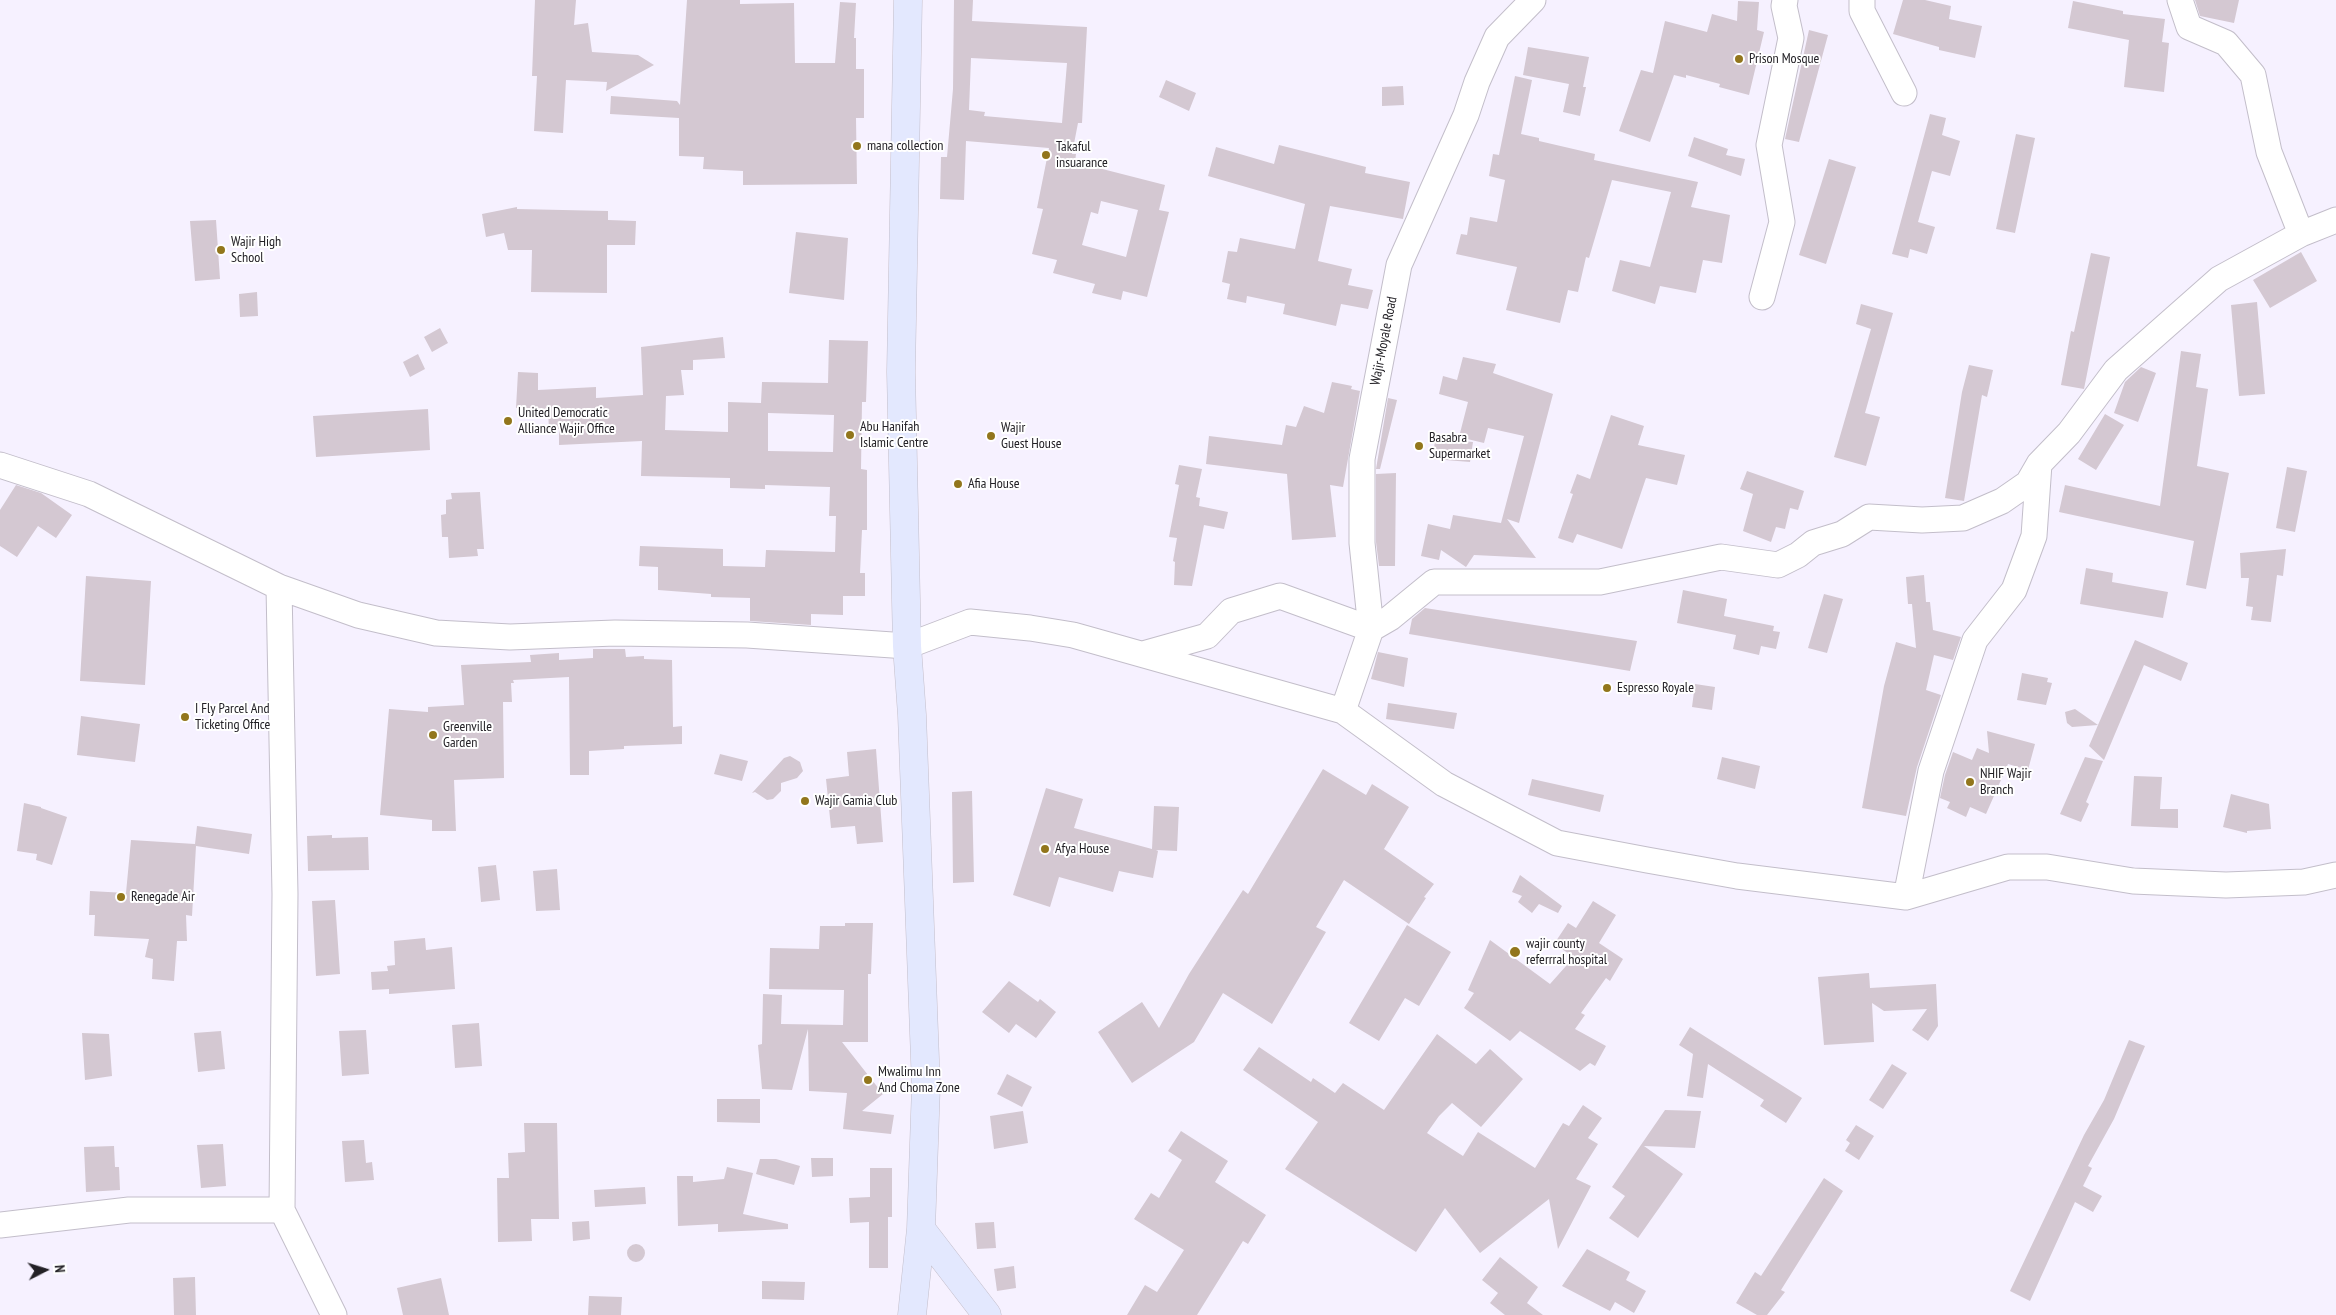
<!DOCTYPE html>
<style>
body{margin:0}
#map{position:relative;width:2336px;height:1315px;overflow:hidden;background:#f6f1ff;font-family:"PT Sans Narrow",sans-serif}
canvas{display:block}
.north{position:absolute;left:20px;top:1245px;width:50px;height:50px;-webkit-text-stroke:4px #fff;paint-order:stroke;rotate:85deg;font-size:14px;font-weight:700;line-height:20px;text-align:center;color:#232126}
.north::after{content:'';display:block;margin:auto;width:18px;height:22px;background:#232126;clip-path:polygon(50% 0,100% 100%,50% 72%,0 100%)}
</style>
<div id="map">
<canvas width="2336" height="1315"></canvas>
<div class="north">N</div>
</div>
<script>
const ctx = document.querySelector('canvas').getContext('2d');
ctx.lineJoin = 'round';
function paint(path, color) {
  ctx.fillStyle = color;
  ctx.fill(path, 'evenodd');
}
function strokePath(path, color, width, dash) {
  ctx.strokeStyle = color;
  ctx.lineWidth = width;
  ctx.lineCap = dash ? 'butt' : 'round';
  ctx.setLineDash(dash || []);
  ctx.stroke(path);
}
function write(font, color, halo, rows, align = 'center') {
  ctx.font = font + ' "PT Sans Narrow",sans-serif';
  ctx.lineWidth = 4;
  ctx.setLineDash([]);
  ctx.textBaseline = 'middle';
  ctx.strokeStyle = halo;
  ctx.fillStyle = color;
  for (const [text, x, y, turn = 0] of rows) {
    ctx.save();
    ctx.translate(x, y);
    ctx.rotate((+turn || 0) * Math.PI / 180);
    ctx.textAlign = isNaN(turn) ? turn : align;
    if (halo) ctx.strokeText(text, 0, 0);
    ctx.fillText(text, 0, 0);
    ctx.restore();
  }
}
paint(new Path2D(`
 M535 0H576L574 25 588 23 592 52 638 55 654 65 606 91 607 82 566 80 563 133 534 131 537 76H532Z
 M687 0H740V4L794 3 795 63H835L840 2 856 3 854 38H856V69H864V118H856L857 184 743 185V171L703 169 704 157 679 156V118L610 114 611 96 677 101 680 105Z
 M954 0H973L972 21 1087 27 1082 123H1078L1072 154H1076L1075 162 1165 185 1159 210 1169 212 1147 297 1123 291 1121 300 1092 293 1095 284 1053 273 1057 260 1032 254 1043 209 1037 208 1049 148 966 141 964 200 940 199 941 157H947L953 89ZM971 58 1067 63 1062 123 984 116 985 112 969 110ZM1101 201 1138 210 1126 257 1082 245 1091 212 1098 214Z
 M1903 0H1925L1951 6 1949 19 1982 26 1975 58 1939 50V47L1893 34Z
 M2195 0H2239L2234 23 2200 16Z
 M1738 1 1759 2 1757 30 1764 32 1749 95 1719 87 1720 84 1686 75V78L1674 75 1650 142 1619 131 1641 70 1653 73 1665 21 1707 32 1712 14 1737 21Z
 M2073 1 2123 11V14L2165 19 2162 42 2169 43 2164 92 2124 87 2129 40 2068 28Z
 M1809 30 1828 35 1799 142 1785 139Z
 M1528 47 1589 57 1583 87H1586L1580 116 1563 112 1569 84 1523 75Z
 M1515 76 1532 80 1521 134 1539 138V141L1595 154 1594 160 1698 182 1691 207 1730 215 1722 263 1703 260 1696 293 1660 286 1655 304 1612 291 1620 260 1650 267 1671 192 1612 180 1589 258 1586 257 1578 292 1568 290 1560 323 1506 310 1517 267 1456 254 1461 234 1467 235 1470 217 1497 222 1505 180 1489 176 1493 154 1499 155Z
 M1166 80 1196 93 1189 111 1159 97Z
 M1403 86 1404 105 1382 106V87Z
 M1930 114 1946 118 1942 135 1960 141 1950 176 1932 171 1918 222 1935 227 1927 254 1910 249 1908 258 1892 254Z
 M2016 134 2035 138 2015 233 1996 229Z
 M1694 137 1728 149 1726 155 1745 159 1741 176 1688 156Z
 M1279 145 1366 167 1365 173 1410 182 1403 219 1330 206 1318 261 1352 269 1348 285 1373 290 1368 309 1341 304 1336 326 1283 314 1285 304 1247 296 1246 303 1227 299 1230 284 1222 282 1228 251 1237 252 1240 238 1295 249 1305 204 1208 176 1216 147 1274 164Z
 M1829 159 1856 167 1826 264 1799 255Z
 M517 207V209L608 211V220L636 221 635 245H607V293L531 292 532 250H508L504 233 486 237 482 214Z
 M216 220 220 279 195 281 190 221Z
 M796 232 848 238 844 300 789 293Z
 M2301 252 2317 281 2270 308 2253 280Z
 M2091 253 2110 257 2084 389 2061 385 2071 331 2074 332Z
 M257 292 258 316 240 317 239 294Z
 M2257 302 2265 394 2239 396 2231 305Z
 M1861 304 1893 313 1865 413 1880 417 1866 466 1834 457 1871 329 1856 324Z
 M440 328 448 343 432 352 424 337Z
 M723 337 725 358 693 360V370H681L684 395 666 396 665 430 728 432V402L761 403 762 382 828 383 829 340 868 341 866 402H862L861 469 867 470V530H862L860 573H865V596H843V615L811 614V625L750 621V598L711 597V594L658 590V567L639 566 640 546 723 549V566L765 567 766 550 835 552 836 516H829L830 487 765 485V489L730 488V478L641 476 642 441 559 445V429L549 430 548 409 516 408 518 372 538 373V390L596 387V398L643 395 641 347ZM768 413 834 415 833 452 768 451Z
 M2181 351 2201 354 2196 387 2208 389 2197 466 2229 473 2206 589 2186 585 2194 541 2059 512 2065 485 2160 506Z
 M418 354 425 369 410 377 403 362Z
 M1463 357 1496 364 1493 373 1553 394 1519 523 1507 519 1536 558 1474 555 1466 567 1441 550 1439 560 1421 556 1428 524 1450 529 1453 515 1501 523 1524 436 1488 428 1484 443 1459 437 1468 402 1439 394 1443 376 1457 380Z
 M1969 365 1993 370 1987 397 1982 395 1964 501 1945 498 1962 392Z
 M2141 367 2156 373 2138 422 2114 413 2125 382Z
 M1332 382 1352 386 1351 389 1360 391 1343 487 1330 485 1336 537 1292 540 1287 474 1206 464 1209 436 1282 445 1286 425 1296 427 1304 406 1324 413Z
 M1388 398 1397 400 1380 469H1376Z
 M428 409 430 450 316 457 313 416Z
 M2105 414 2124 425 2096 470 2078 459Z
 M1611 415 1644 426 1638 445 1685 455 1677 485 1646 478 1622 549 1577 534 1573 543 1558 538 1573 494 1570 493 1577 474 1590 479Z
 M1435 439 1473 442 1470 462 1433 459Z
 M1179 465 1202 469 1196 497 1200 498 1199 506 1228 512 1224 529 1204 525 1192 586 1174 585 1175 562 1173 561 1177 538 1169 537 1179 485 1175 484Z
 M2287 467 2307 471 2295 532 2276 528Z
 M1747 471 1804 491 1798 510 1790 508 1785 529 1776 527 1771 542 1743 531 1753 494 1740 489Z
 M1396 473 1395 566H1379L1376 542V474Z
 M16 485 41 493 72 515 56 538 38 526 17 557 0 546V510Z
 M480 492 484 549H477L478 556 449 558 448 537H442L441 515 446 514V500L452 499 451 493Z
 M2286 549 2283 576 2277 575 2271 622 2251 620 2253 607 2246 606 2249 578H2241L2240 553Z
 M2086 568 2113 573 2112 582 2168 592 2163 618 2080 604Z
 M1924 575 1926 602H1930L1933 630 1961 637 1953 660 1934 655 1926 690 1941 695 1917 767 1906 816 1862 808 1884 686 1896 642 1916 648 1912 604H1908L1906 577Z
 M86 576 151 581 145 685 80 681Z
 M1683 590 1727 599 1724 616 1774 626 1773 631 1780 632 1776 649 1761 646 1759 655 1733 649 1736 635 1677 623Z
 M1824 594 1843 599 1827 653 1808 648Z
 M1425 608 1637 641 1630 671 1409 634 1412 619Z
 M2135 640 2188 663 2181 681 2144 665 2104 760 2089 746 2098 725 2072 727 2067 723 2065 712 2075 709 2098 725Z
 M593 649H625L626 657 644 656V659L672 660 673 727 682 726V744L624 746V749L589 751V775H570L569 677 513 680 514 683H511L512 702H503L504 778 454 780 456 831H432V820L380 815 389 709 428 712V707L464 705 461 665 531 662 530 655 559 653V660L593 658Z
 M1378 652 1408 658 1404 687 1371 679Z
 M2022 673 2048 678 2047 682 2052 683 2046 705 2017 700Z
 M1695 684 1715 687 1712 710 1692 707Z
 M1388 703 1457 713 1454 729 1386 719Z
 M81 716 140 724 135 762 77 755Z
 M1987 731 2035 744 2028 770 2008 764 1986 814 1970 807 1966 817 1947 808 1950 802 1940 798 1945 775 1953 752 1972 760 1977 748 1989 753Z
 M876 749 883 842 857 844 855 826 831 828 826 779 849 776 847 752Z
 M720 754 748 761 742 781 714 774Z
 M790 756 800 762 803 771 797 778 781 783V791L773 799 767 800 755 792 752 793 784 758Z
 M1722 757 1760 766 1755 789 1717 779Z
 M2085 757 2103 761 2086 802 2089 804 2081 822 2060 814Z
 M1323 769 1366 795 1372 784 1409 807 1384 849 1434 884 1424 897 1426 898 1409 924 1344 880 1316 927 1326 932 1272 1024 1223 993 1194 1042 1132 1083 1098 1032 1142 1002 1159 1028 1189 974 1243 890 1248 894Z
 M2134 776 2162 777 2160 809H2178V828L2131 826Z
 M1532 779 1604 795 1600 812 1528 795Z
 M1046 788 1083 799 1074 828 1152 849 1154 806 1179 807 1177 851 1156 850 1158 851 1153 878 1119 871 1113 892 1059 877 1050 907 1013 895Z
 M972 791 974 882 953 883 952 792Z
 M2231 794 2269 804 2271 829 2247 831V833L2223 827Z
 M24 803 41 807V808L67 817 52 865 36 860 37 854 17 851Z
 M197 826 252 834 249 854 196 846 192 916 186 915 187 941H177L174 981 152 979 153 959 145 957 149 939 94 936 95 915H89L90 891 126 893 131 840 195 844Z
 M332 835V838L368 837 369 870 308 871 307 836Z
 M496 865 500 900 481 902 478 867Z
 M557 869 560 910 536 911 533 871Z
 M1520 875 1562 906 1558 913 1539 904 1532 913 1518 902 1522 896 1512 892Z
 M335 900 340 974 316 976 312 901Z
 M1593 901 1616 915 1599 943 1623 959 1610 981 1606 978 1581 1013 1585 1015 1575 1029 1606 1046 1595 1066 1590 1063 1580 1071 1520 1031 1510 1041 1464 1008 1474 993 1468 990 1490 940 1550 984 1574 957 1554 944 1568 923 1576 928Z
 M845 923H873L872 948 871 974H868V1042H842L883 1094 862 1111 894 1115 891 1134 843 1129 847 1093 809 1091 808 1029 792 1090 762 1089 758 1045 762 1044 763 994 782 995 781 1024 843 1025 844 990 769 989 770 948 819 949 820 926H845Z
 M1407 925 1451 952 1419 1006 1405 998 1379 1041 1349 1023Z
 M425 938 426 950 452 947 455 989 389 994V989L372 990 371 972 388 971 387 966 395 965 394 941Z
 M1869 973 1870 988 1936 984 1938 1026 1928 1041 1912 1030 1927 1009 1884 1011 1872 1003 1874 1042 1824 1045 1818 977Z
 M1009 981 1038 1002 1040 999 1056 1012 1036 1038 1016 1024 1009 1033 982 1012Z
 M479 1023 482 1066 455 1068 452 1025Z
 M1690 1027 1802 1098 1786 1123 1760 1106 1764 1100 1708 1064 1703 1098 1687 1096 1693 1054 1679 1045Z
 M366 1030 369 1074 342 1076 339 1031Z
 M221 1031 225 1069 198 1072 194 1033Z
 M82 1033 109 1034 112 1076 85 1080Z
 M1437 1034 1476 1064 1490 1049 1523 1079 1481 1127 1452 1103 1439 1116 1427 1133 1463 1156 1478 1132 1535 1168 1563 1123 1569 1126 1583 1105 1602 1118 1588 1138 1598 1144 1576 1179 1591 1186 1558 1249 1549 1199 1480 1253 1445 1208 1416 1252 1285 1169 1318 1122 1243 1070 1259 1047 1311 1082 1313 1078 1335 1093 1343 1083 1384 1110Z
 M2129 1040 2145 1046 2114 1119 2088 1166 2092 1168 2083 1186 2102 1196 2093 1212 2075 1202 2030 1301 2010 1291 2084 1135 2104 1100Z
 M1892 1064 1907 1073 1883 1109 1869 1100Z
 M1007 1074 1032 1087 1022 1107 997 1094Z
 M717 1099H760V1123L717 1122Z
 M1665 1110 1701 1111 1695 1148 1644 1146 1683 1174 1638 1238 1609 1218 1625 1196 1612 1187Z
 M1023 1111 1028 1143 994 1149 990 1116Z
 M524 1123H557L559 1219H531L532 1241 498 1242 497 1178H509L508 1153 525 1152Z
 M1856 1125 1874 1136 1859 1160 1845 1151 1850 1143 1846 1140Z
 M1181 1131 1228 1161 1215 1182 1266 1215 1248 1244 1243 1241 1197 1315H1127L1145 1285 1157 1292 1184 1250 1134 1219 1151 1193 1159 1198 1182 1160 1168 1151Z
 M364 1140 366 1163 372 1162 374 1180 345 1182 342 1141Z
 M223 1144 226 1186 201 1188 197 1145Z
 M114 1146 115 1167H119L120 1190 86 1192 84 1147Z
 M811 1158H833V1176L812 1177Z
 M760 1159H776L800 1166 794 1185 756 1174Z
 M727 1167 753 1173 743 1214 788 1224V1229L718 1232V1224L678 1226 677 1176H693V1182L724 1179Z
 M870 1168H892V1217H888V1268H869V1222L850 1223 849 1198 870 1197Z
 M1824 1178 1843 1191 1781 1290 1785 1292 1767 1315H1757L1736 1303 1755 1272 1761 1276Z
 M645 1187 646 1204 595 1207 594 1190Z
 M589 1221 590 1239 573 1241 572 1222Z
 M994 1222 996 1248 977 1249 975 1223Z
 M627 1253a9 9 0 1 1 18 0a9 9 0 1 1-18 0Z
 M1587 1249 1630 1272 1626 1280 1646 1291 1634 1313 1615 1302 1610 1311 1562 1286Z
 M1500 1257 1538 1287 1527 1303 1543 1315H1505L1490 1303 1498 1293 1482 1280Z
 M1014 1266 1016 1288 997 1291 994 1269Z
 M195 1277 196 1315H174L173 1278Z
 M441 1278 449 1315H403L397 1288Z
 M762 1281 805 1282 804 1300 762 1299Z
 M589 1296 622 1297 621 1315H588Z`), '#d4c8d2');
const street = new Path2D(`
 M1862 0V11L1904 93
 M2180 0 2189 27 2226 43 2253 75 2269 152 2301 234
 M1762 297 1782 222 1769 145 1791 38 1784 6 1785 0
 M0 465 89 494 279 587 358 615 436 633 510 637 615 633 747 635 907 646 970 622 1030 628 1073 635 1343 711 1444 784 1557 843 1647 860 1737 876 1906 897 2008 867H2047L2133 881 2226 885 2304 882 2336 875
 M279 587 285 894 282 1210 334 1315
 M1143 654 1207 636 1231 611 1280 596 1371 629 1390 618 1434 582H1600L1721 557 1778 565 1798 555 1813 543 1842 534 1869 517 1922 520 1963 518 2002 501 2028 483 2039 464 2069 433 2116 370 2219 279 2301 234 2336 220
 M1343 711 1371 629 1362 543V459L1399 265 1466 115 1477 82 1497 37 1533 0
 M1906 897 1931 771 1975 640 2014 590 2034 536 2039 464
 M0 1225 129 1210H282`);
const secondary = new Path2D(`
 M908 0 901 372 907 646 912 715 926 1086 921 1229 912 1315
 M921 1229 987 1315`);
strokePath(street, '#c3beca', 27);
strokePath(secondary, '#c3beca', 29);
strokePath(street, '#fff', 25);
strokePath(secondary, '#e3e8fe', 28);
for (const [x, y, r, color] of [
 [1739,59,5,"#92761c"],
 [857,146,5,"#92761c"],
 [1046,155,5,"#92761c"],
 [221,250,5,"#92761c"],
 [508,421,5,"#92761c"],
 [850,435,5,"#92761c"],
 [991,436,5,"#92761c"],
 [1419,446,5,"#92761c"],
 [958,484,5,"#92761c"],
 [1607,688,5,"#92761c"],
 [185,717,5,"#92761c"],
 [433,735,5,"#92761c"],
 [1970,782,5,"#92761c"],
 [805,801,5,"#92761c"],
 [1045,849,5,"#92761c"],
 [121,897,5,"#92761c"],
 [1515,952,6,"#92761c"],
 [868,1080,5,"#92761c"]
]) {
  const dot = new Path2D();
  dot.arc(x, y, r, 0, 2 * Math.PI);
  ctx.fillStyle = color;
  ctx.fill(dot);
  strokePath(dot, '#fff', 2);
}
write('14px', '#232126', '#fff', [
 ["Prison Mosque",1749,59],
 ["mana collection",867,146],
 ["Takaful",1056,147],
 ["insuarance",1056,163],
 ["Wajir High",231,242],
 ["School",231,258],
 ["United Democratic",518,413],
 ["Alliance Wajir Office",518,429],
 ["Abu Hanifah",860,427],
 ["Islamic Centre",860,443],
 ["Wajir",1001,428],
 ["Guest House",1001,444],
 ["Basabra",1429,438],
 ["Supermarket",1429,454],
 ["Afia House",968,484],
 ["Espresso Royale",1617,688],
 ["I Fly Parcel And",195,709],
 ["Ticketing Office",195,725],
 ["Greenville",443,727],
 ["Garden",443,743],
 ["NHIF Wajir",1980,774],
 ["Branch",1980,790],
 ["Wajir Gamia Club",815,801],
 ["Afya House",1055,849],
 ["Renegade Air",131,897],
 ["wajir county",1526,944],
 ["referrral hospital",1526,960],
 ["Mwalimu Inn",878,1072],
 ["And Choma Zone",878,1088]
], 'left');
write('14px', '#232126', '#fff', [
 ["Wajir-Moyale Road",1384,341,-79]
]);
</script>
